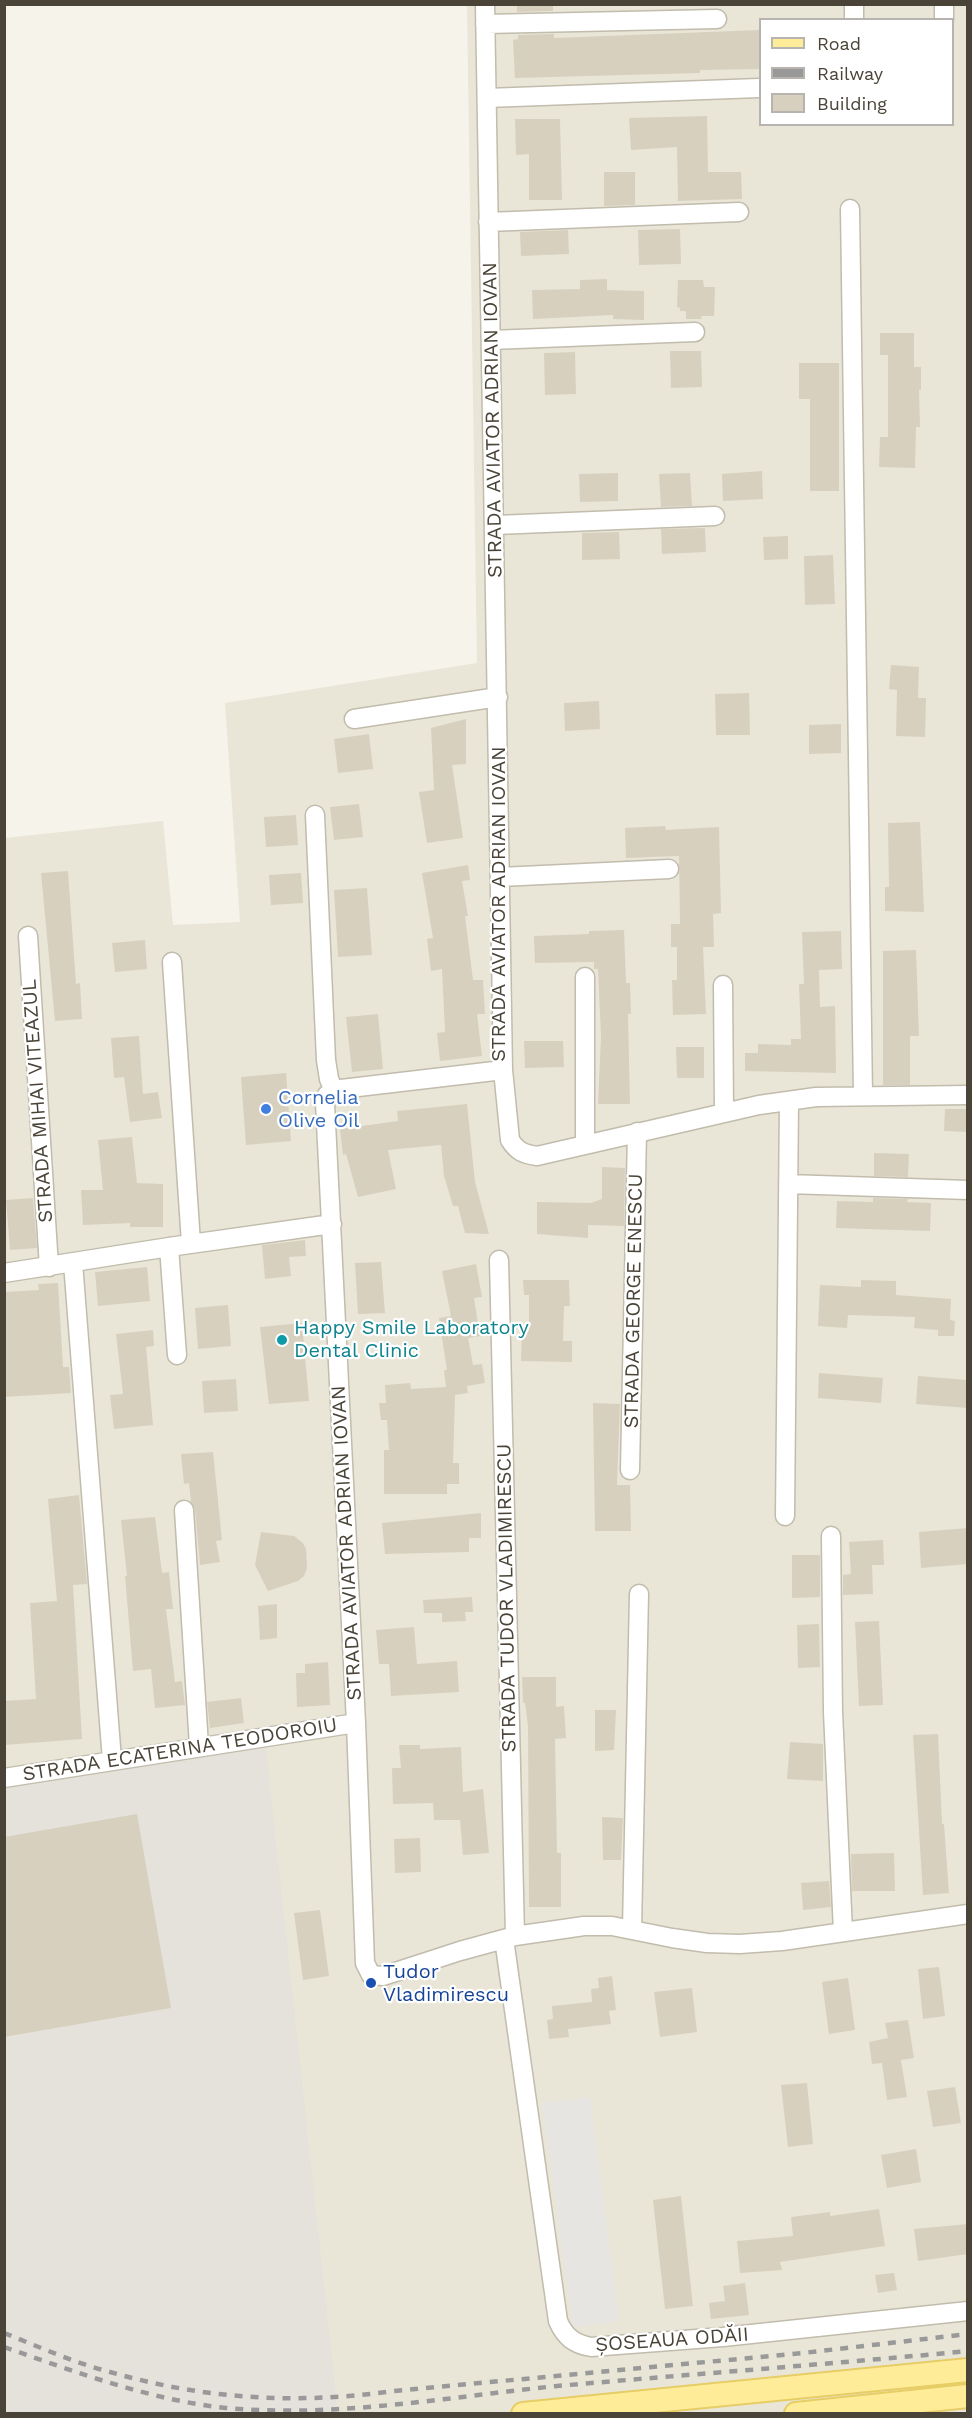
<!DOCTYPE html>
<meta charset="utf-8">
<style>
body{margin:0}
#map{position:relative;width:972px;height:2418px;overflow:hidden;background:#f5f3ea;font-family:"Work Sans",sans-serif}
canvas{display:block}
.frame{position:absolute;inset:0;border:6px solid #4a4438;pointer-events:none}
.legend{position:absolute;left:759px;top:18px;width:195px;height:108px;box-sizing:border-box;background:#fff;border:2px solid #b7b4af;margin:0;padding:8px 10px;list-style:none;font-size:18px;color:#4a4438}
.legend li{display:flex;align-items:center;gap:12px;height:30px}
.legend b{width:30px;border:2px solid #b7b4af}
</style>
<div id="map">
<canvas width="972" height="2418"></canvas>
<div class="frame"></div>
<ul class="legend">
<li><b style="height:8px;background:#ffec99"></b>Road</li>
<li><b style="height:8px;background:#999"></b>Railway</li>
<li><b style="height:16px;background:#d7d0bf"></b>Building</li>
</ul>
</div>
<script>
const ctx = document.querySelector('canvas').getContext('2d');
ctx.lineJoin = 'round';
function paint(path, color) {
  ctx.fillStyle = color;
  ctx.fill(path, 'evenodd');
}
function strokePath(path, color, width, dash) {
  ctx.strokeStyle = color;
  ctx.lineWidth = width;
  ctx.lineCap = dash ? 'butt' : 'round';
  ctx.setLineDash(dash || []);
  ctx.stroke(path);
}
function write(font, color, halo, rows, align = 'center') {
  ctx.font = font + ' "Work Sans",sans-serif';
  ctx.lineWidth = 4.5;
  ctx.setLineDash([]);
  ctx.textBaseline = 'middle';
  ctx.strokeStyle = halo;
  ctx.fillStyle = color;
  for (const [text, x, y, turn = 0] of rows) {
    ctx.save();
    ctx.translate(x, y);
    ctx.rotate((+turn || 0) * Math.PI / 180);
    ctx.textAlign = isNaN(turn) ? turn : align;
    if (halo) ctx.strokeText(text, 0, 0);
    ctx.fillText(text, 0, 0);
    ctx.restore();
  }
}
paint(new Path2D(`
 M467 5H967V2413H338L336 2394 5 1786V838L163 821 173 925 240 922 225 703 477 663ZM760 20H952V124H760Z`), '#e9e6d8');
paint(new Path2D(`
 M265 1739 338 2413 5 2414V1786Z`), '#e5e2db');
paint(new Path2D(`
 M590 2097 619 2321 573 2327 542 2103Z`), '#e7e5e1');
paint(new Path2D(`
 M517 4H553V11L517 12Z
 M760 30V69L700 70V73L515 78 513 40 518 39V35L554 34V38Z
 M707 116 708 172H741L742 199 678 201 677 147 631 150 629 118Z
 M515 119H560L562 200H529V154L516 155Z
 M604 172H635V205L604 206Z
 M680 229 681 264 639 265 638 230Z
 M568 230 569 254 521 256 520 232Z
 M607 279V290L644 291V320L613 319V315L533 319 532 290 580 289V280Z
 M678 280H703L704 287H715L714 316H701L702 319H686V311H680V308L677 307Z
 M880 333H914V367H921V390H919L920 427H916L915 468 879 467 880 437H888V355H880Z
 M670 351H701L702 387 671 388Z
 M575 352 576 394 545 395 544 353Z
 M799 363H839V491H810V399H799Z
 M762 471 763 499 723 501 722 474Z
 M618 473V501L580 502 579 474Z
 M690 473 692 506 661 507 659 474Z
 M705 528 706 552 662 554 661 529Z
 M619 532 620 559 582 560V533Z
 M788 536V559L764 560 763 537Z
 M833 555 835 604 805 605 804 556Z
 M891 665 919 667 918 698H926L925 737 896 736 897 690 889 689Z
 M749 693 750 735H716L715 694Z
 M599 701 600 729 565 731 564 703Z
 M466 719V764L452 765 463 838 427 843 419 792 434 790 431 728Z
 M841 724V753L809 754V725Z
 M369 734 373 769 338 773 334 739Z
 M359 804 363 837 334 840 330 807Z
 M296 815 298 845 266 847 264 817Z
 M920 822 924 912 885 911V887H889L888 823Z
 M665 826 666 830 719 827 721 913 713 914 714 947H703L706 1014 673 1015 672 980H677V947H671V924H680L679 856 626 858 625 828Z
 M468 865 470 880 462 881 468 916H465L473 980H483L485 1014H477L482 1056 440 1061 437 1033 445 1032 442 969 431 971 427 939 433 938 422 873Z
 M68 871 76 984 80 983 82 1019 55 1021 41 873Z
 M301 873 303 903 271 905 269 875Z
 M367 888 372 955 338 957 334 890Z
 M624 930 626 983H630L631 1014H628L630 1104H598L601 1037 598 969H594V962L535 963 534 936 589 934V931Z
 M841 931 842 969 819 970 820 1007 835 1006 836 1073 745 1071V1053H758V1044L791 1045V1039H801L799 984H804L802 932Z
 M145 940 147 969 115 972 112 943Z
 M916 950 919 1036H910V1085H883V951Z
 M378 1014 383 1069 352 1072 346 1017Z
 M139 1036 143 1094 158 1092 162 1118 130 1122 124 1077 114 1078 111 1038Z
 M524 1041H563L564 1067 525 1068Z
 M676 1047H704V1078H677Z
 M286 1073 291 1141 246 1145 241 1077Z
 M467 1104 475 1182 489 1234 465 1233 458 1206H453L444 1176 441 1145 388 1150 396 1189 358 1197 346 1154 343 1155 340 1129 398 1121 397 1111Z
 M945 1109H968V1132L944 1131Z
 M132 1137 137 1183 163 1184V1227H130V1223L83 1225 81 1190H103L98 1140Z
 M874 1153 909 1154 908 1177 874 1176Z
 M602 1167 625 1168 624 1226 588 1225V1238L537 1234V1202L591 1203 602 1199Z
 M33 1198 37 1248 10 1250 6 1200Z
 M873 1198 908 1199 907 1202 931 1203 930 1231 836 1228 837 1201 873 1202Z
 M305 1240 306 1256 289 1257 291 1276 265 1279 262 1245Z
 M381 1262 385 1313 358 1314 355 1263Z
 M476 1264 482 1297 474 1298 480 1336 468 1338 473 1365 482 1364 485 1383 467 1386 468 1393 455 1395 453 1463H459V1484H447V1494H384V1450H389L387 1420H381L379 1403H386L385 1385 410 1383 411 1389 446 1387 444 1370H447L439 1318 451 1316 442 1271Z
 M147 1267 150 1301 98 1306 95 1272Z
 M523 1280H569L570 1306H564L563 1341H572V1362L521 1361 522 1331H529V1295H524Z
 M861 1280 896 1281V1295L951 1299 950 1320 955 1321 954 1336H938V1330L914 1328 915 1317 848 1315 847 1328 818 1326 820 1285 861 1287Z
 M58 1283 63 1367H69L71 1393 4 1397V1292L39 1290 38 1284Z
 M228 1305 231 1346 198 1349 195 1308Z
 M302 1323 309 1401 269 1404 260 1327Z
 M153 1330 154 1346 146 1347 153 1425 114 1429 110 1395 123 1394 116 1334Z
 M819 1373 883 1378 881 1403 818 1398Z
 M918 1376 968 1380V1408L916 1404Z
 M236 1379 238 1411 204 1413 202 1381Z
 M593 1403 620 1404 617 1485H630L631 1531H595Z
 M213 1452 222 1540 216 1541 220 1562 200 1565 195 1509 191 1502 189 1483 184 1484 181 1454Z
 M79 1495 87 1584 73 1585 82 1739 4 1745V1701L36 1699 30 1603 57 1601 48 1499Z
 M481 1513V1538H469V1552L385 1554 382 1523Z
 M155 1517 162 1573 169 1572 173 1609H166L175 1682 182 1681 185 1705 155 1708 151 1669 133 1671 125 1576H127L121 1520Z
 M968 1528V1564L921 1568 919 1532Z
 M261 1532 294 1536 303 1543 306 1549 307 1568 304 1576 298 1581 268 1591 255 1565Z
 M883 1540 884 1565H872L873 1594 843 1595V1575L851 1574 849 1542Z
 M792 1555H820V1597L792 1598Z
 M472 1597 473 1612H465L466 1621 442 1622V1613H424L423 1600Z
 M277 1604V1638L260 1640 258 1606Z
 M879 1621 883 1705 859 1706 855 1622Z
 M819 1624 820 1667 798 1668 797 1625Z
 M414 1627 417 1664 457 1661 459 1692 391 1696 389 1664H379L376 1630Z
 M328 1662 330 1705 297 1707 296 1673H305V1664Z
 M522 1677H556V1707L564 1706 566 1738 555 1739 557 1853H561V1907H529L528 1726 525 1703H523Z
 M241 1698 244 1723 210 1728 207 1702Z
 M595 1710H616L614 1750 595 1751Z
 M938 1734 942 1824H944L949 1893 923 1895 913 1735Z
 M790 1742 823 1744V1781L787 1779Z
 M399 1745H420V1749L461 1747 463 1792 483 1789 489 1853 463 1855 460 1820H434L433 1803 393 1804 392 1768H401Z
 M137 1814 171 2008 4 2037V1837Z
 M602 1817 623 1818 621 1860H603Z
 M420 1838 421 1872 395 1873 394 1839Z
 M894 1853 895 1891H852L851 1854Z
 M829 1881 831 1907 803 1910 801 1883Z
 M320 1910 329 1976 303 1980 294 1913Z
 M939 1967 945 2016 923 2019 918 1969Z
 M612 1976 616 2010 609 2011 611 2024 568 2029 569 2037 549 2039 547 2020 553 2019 552 2006 592 2002 591 1989 599 1988 598 1978Z
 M848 1978 855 2030 829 2034 822 1982Z
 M692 1988 697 2032 660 2037 654 1992Z
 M908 2020 914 2058 901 2060 907 2097 887 2100 882 2063 872 2064 869 2042 888 2038 885 2023Z
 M807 2083 813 2144 788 2147 781 2085Z
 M955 2087 961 2123 933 2127 927 2091Z
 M916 2149 921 2182 887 2188 881 2155Z
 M681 2196 693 2306 665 2309 653 2200Z
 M879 2209 885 2246 780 2262 782 2270 740 2273 737 2241 793 2236 791 2217 830 2212V2216Z
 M968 2224V2254L918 2261 914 2229Z
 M894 2273 897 2290 878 2293 875 2275Z
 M745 2283 749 2315 711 2319 709 2303 725 2301 723 2286Z`), '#d7d0bf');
const minor = new Path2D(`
 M485 4 503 1070 341 1089 327 1095 325 1103 356 1723 365 1963 371 1975 383 1976 460 1951 515 1936 584 1926H612L672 1938 707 1943 740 1944 782 1941 968 1914
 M854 4V20
 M944 4V20
 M485 24 717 19
 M487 98 759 88
 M850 209 863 1095
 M488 222 739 212
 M491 340 695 332
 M496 525 715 516
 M354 719 498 697
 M315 815 326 1060 329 1079 334 1091
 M500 877 669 869
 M28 936 49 1267
 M172 962 191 1243
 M585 977V1144
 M723 985 724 1112
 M503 1070 510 1140C517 1151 523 1154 537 1156L759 1105 816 1097 968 1095
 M788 1184 968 1190
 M169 1247 177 1355
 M499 1260 515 1936
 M73 1263 112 1760
 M4 1273 169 1247 332 1224
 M630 1470 637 1132
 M184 1510 199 1746
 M785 1516 789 1101
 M831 1536 833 1712 843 1932
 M4 1778 356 1723
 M632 1929 639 1594
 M504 1939 558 2321C565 2337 574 2344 591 2347L723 2337 968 2311`);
const major = new Path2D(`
 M523 2414 968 2370
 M796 2414 968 2396`);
strokePath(minor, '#c1bcac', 21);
strokePath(major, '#e7cd66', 26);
strokePath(minor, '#fff', 18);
strokePath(major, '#ffec99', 22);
strokePath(new Path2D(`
 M4 2333C37 2346 70 2361 103 2370 201 2399 293 2405 394 2391L803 2353 968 2334
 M4 2347C76 2372 150 2400 226 2408 338 2418 447 2397 557 2386 694 2374 831 2364 968 2351`), '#999', 4.5, [8, 8]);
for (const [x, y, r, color] of [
 [266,1109,6,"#3f7fe0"],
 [282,1340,6,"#0f9aa8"],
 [371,1983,6,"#1a4fb4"]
]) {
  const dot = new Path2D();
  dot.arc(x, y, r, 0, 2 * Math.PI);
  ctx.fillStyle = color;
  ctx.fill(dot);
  strokePath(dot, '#fff', 2);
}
write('20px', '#4a4438', '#fff', [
 ["STRADA AVIATOR ADRIAN IOVAN",493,420,-91],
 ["STRADA AVIATOR ADRIAN IOVAN",499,904,-90],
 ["STRADA MIHAI VITEAZUL",38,1101,-94],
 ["STRADA GEORGE ENESCU",634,1301,-89],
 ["STRADA AVIATOR ADRIAN IOVAN",347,1543,-93],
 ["STRADA TUDOR VLADIMIRESCU",507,1598,-91],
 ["STRADA ECATERINA TEODOROIU",180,1750,-9],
 ["ȘOSEAUA ODĂII",672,2340,-4]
]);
write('20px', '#366cbe', '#fff', [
 ["Cornelia",278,1098],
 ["Olive Oil",278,1121]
], 'left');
write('20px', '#0d838f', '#fff', [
 ["Happy Smile Laboratory",294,1328],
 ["Dental Clinic",294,1351]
], 'left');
write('20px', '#164399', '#fff', [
 ["Tudor",383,1972],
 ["Vladimirescu",383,1995]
], 'left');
</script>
